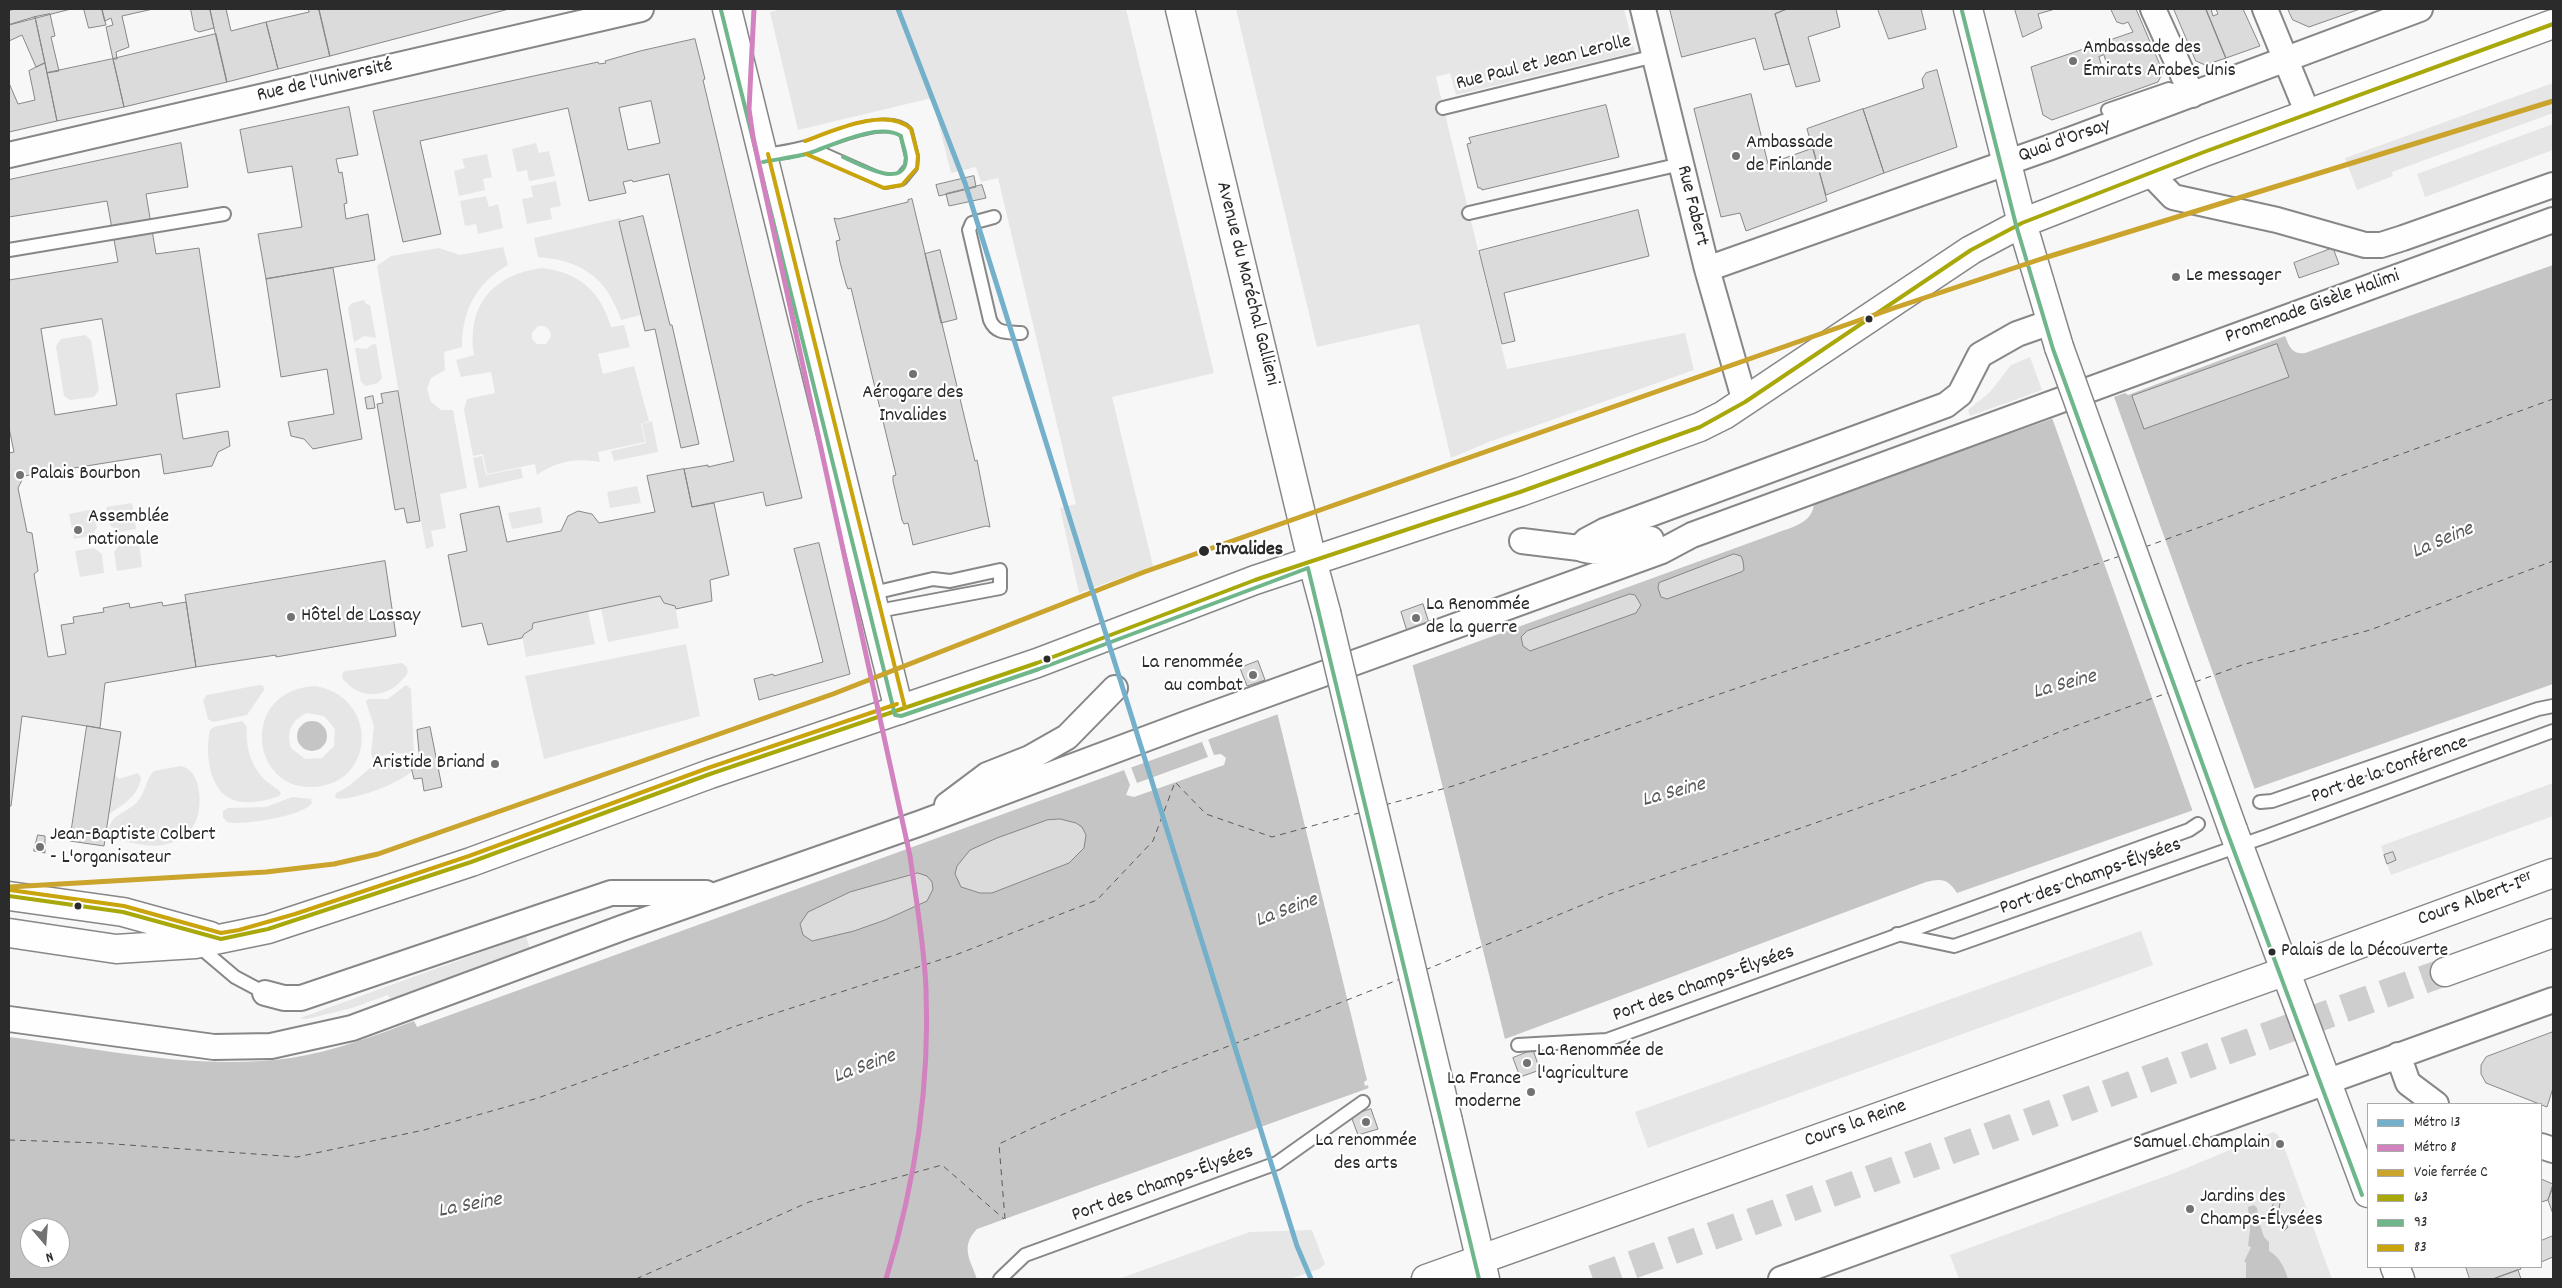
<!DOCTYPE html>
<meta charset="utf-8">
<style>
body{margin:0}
#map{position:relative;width:2562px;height:1288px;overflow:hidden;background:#f7f7f7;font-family:Dekko,sans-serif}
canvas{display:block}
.frame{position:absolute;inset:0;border:10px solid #2b2b2b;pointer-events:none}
.legend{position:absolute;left:2367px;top:1103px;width:175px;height:165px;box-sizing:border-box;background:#fff;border:1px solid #aaa;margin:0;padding:6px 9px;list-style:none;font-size:15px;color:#2b2b2b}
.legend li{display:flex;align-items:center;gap:10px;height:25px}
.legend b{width:25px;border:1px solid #aaa}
.north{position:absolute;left:20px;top:1218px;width:50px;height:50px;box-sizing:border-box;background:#fff;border:1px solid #aaa;border-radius:50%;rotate:162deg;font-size:14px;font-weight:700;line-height:20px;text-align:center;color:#2b2b2b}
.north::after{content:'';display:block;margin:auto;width:18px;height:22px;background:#727272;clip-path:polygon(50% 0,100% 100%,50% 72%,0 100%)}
</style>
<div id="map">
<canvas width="2562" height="1288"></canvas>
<div class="frame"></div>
<ul class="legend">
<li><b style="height:6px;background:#75b0ca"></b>Métro 13</li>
<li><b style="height:6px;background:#d282be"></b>Métro 8</li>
<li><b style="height:6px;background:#caa42c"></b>Voie ferrée C</li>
<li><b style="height:6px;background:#a8a80b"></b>63</li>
<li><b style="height:6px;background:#6fb68a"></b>93</li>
<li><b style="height:6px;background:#caa40c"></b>83</li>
</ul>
<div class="north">N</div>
</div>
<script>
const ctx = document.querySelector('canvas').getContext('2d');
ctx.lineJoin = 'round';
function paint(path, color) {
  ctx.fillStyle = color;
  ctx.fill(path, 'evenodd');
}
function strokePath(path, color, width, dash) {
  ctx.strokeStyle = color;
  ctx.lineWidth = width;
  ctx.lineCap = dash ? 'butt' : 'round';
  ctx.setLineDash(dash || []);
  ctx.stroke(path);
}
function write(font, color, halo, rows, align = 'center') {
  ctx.font = font + ' Dekko,sans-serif';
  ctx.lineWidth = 4.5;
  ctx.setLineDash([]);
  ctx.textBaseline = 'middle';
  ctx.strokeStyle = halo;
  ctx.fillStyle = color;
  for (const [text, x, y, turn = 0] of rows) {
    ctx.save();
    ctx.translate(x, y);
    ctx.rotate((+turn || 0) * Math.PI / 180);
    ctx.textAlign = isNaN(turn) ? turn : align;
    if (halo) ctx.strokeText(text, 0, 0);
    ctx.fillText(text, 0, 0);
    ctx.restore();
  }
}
paint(new Path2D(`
 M783 9H1126L1214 373 1112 397 1153 566 1079 593 1060 508 1076 504 998 178 981 182 976 167 951 173 932 98 798 130 770 12Z
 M1236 9H1624L1635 52 1456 95 1450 73 1436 77 1507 369 1685 333 1694 370 1489 442 1451 458 1419 324 1317 347Z
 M2553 83V113L2392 172 2393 176 2357 190 2345 158Z
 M2553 124V150L2425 197 2417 174Z
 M536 143 539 153 549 151 555 176 529 181 527 170 517 172 512 149Z
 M487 154 492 177 483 179 485 190 459 196 454 171 465 168 462 159Z
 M556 181 561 206 550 208 552 219 527 224 522 199 533 197 531 186Z
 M486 196 489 207 498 204 503 228 478 234 476 224 465 226 460 201Z
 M620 218 621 221 619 222 641 315 621 320C606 277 583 261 538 257L534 238Z
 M503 247 508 265C476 283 462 311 462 347L444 352 445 370 431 378 427 389 431 402 441 410H453L467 488 440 494 446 528 431 531 434 546 426 549 377 266 391 256 439 248 460 255Z
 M542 268C579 272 601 292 611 327L624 325 630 347 598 354 603 374 634 366 649 421 641 424 645 442 598 452 600 462C576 458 557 461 537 475L535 464 487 474 483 454 473 456 464 410 467 399 495 393 491 372 461 377 456 360 474 355C466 305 494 274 542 268ZM538 326C546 325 550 329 551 336L546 344H537L532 339V333Z
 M364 300 366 304 370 305 376 338 364 336 354 342 348 308 352 303Z
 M85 335 91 340 99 390 94 397 70 400 64 396 56 346 61 339Z
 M376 344 382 378 378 383 366 386 361 382 355 348 367 349 371 345Z
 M2030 357 2042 390 1970 416 1968 410 1990 392 2011 365Z
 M652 421 658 452 614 461 611 451 646 443 642 424Z
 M482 456 486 475 521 468 523 478 479 488 473 458Z
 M637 486 641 503 610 508 607 492Z
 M132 503 136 529 119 532 110 525 106 507Z
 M540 507 543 523 512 529 508 513Z
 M94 509 97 528 91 536 74 539 69 514Z
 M139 541 142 567 117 571 114 552 120 544Z
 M94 548 102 554 104 573 80 577 75 551Z
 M660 596 664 603 675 606 679 628 608 642 601 608Z
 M588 612 595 644 526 657 522 636 532 629 533 623Z
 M686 644 700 716 544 759 525 676Z
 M402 663 407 667C409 674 406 676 401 681 385 699 358 699 342 678L343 672 346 671Z
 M259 685 263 686 264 690 247 715 213 722 208 719 203 700 207 695Z
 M406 685 411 689 414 754 393 753 373 758 371 754 374 726 366 702 368 699H388Z
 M315 686C378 696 377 783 314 787 250 791 239 690 315 686ZM307 713 324 716 335 729 334 746 322 758 305 759 291 748C286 732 291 720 307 713Z
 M242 721 247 727C245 746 251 767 266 781 271 785 277 788 281 793L279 796C265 801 248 805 233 800 208 790 205 751 210 730L214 727Z
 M389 758 410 761 413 769C406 782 347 803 335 798L336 793C356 785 367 765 389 758Z
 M181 766C202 770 203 808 195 823 190 833 178 841 168 844 151 849 131 842 114 839L108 832C111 813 126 814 137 802 146 793 146 778 154 771Z
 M115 770 116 776 119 779 138 773 141 778C138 797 122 805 108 815Z
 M2553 783V816L2391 875 2381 846Z
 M292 797 311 799 312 803C304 816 241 826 227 822L223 817V811L228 808 266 807Z
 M2141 931 2153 965 1648 1148 1635 1112Z
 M526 936 530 949 390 999 388 995 352 1008 307 1019 300 1018Z
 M2273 1132 2277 1134 2282 1141 2332 1279H1959L1950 1255 2177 1172Z
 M1312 1230 1325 1264 1319 1269 1290 1279H1118L1250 1232Z`), '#e6e6e6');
paint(new Path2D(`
 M2553 265V684L1957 893C1948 879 1942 878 1926 882L1505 1039 977 1229C960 1247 970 1259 977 1279H9V1037C101 1049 198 1071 291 1058 334 1051 374 1036 414 1021L417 1027 1774 534C1791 527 1813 524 1814 503L2125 393 2128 395 2285 336C2289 346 2292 355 2305 353ZM30 1228H60V1258H30Z
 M297 736a15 15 0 1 1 30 0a15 15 0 1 1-30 0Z
 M2254 1205 2257 1208 2258 1216 2253 1222 2260 1225 2264 1237 2269 1242V1251C2279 1256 2285 1268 2288 1279H2246V1262H2244L2251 1247 2248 1246 2250 1230 2248 1207Z`), '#c5c5c5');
paint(new Path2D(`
 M2113 394 2255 790 2193 812 2051 415Z
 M1412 663 1505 1039 1515 1036V1038L1369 1091 1368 1085 1365 1086 1364 1082 1367 1080 1277 712Z
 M1208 739 1214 755 1221 754 1226 758 1224 765 1134 797 1126 795 1130 785 1124 770 1131 767 1137 783 1208 757 1202 742Z`), '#f7f7f7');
strokePath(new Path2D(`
 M2145 547 2553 399
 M2195 682 2242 665 2370 630 2553 561
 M1385 805 1453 786 2120 556
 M1425 970 1604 896 1954 775 2064 730 2170 692
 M9 1140 100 1143 297 1157 424 1130 538 1098 733 1027 958 954 1097 900 1153 841 1175 782 1206 814 1272 837 1359 813
 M1005 1219 999 1144C1129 1081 1266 1033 1400 979
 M636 1279 809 1202 942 1165 1004 1219`), '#5a5a5a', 1, [6, 5]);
const building = new Path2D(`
 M16 9H71L9 25V11Z
 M84 9H102L106 25 89 28Z
 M102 9H153L122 16 129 47 116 52 117 59H113L106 27 113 25 111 18 105 21Z
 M191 9H210L214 28 199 32 195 30Z
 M210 9H226L231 31 266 22 278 69 227 82Z
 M308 9H319L330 56 278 69 266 22 309 12Z
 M319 9H509L330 56Z
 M1670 9H1781L1782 11 1775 14 1789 64 1764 70 1755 38 1682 57Z
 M1788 9H1836L1840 27 1808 37 1820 81 1796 87 1775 14Z
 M1878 9H1921L1926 29 1889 39Z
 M2015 9H2055L2038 14 2042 28 2023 37Z
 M2111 9H2136L2163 72 2158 82 2052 120 2043 115 2031 67 2133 32 2128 22 2123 24 2117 22ZM2104 55 2107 65 2102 67 2099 57Z
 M2174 9H2206L2226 58 2205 65 2196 61Z
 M2206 9H2211L2213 16 2218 14 2216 9H2243L2260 46 2226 58Z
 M2288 9H2360L2309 27 2293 20Z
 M50 14 55 36 51 37 59 71 47 73 35 17Z
 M35 17 45 63 36 67 22 35 9 41V25Z
 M216 34 227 82 124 107 113 59Z
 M695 39 705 79 703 80 802 498 766 506 763 492 692 507 684 469 708 465V467L734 461 669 174 633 182 632 180 623 182 626 193 589 201 568 108 420 141 441 234 403 242 373 111 598 62 599 64 606 63 605 61 640 51ZM651 101 660 143 628 150 619 108Z
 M113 59 124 107 57 121 47 73Z
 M45 63 57 121 9 132V83L18 104 35 100 29 71Z
 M1937 70 1957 147 1884 173 1863 109 1924 88 1922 79 1926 73Z
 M1751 94 1768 164 1813 148 1827 201 1746 231 1740 213 1721 217 1694 109Z
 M1606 105 1619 157 1482 190 1481 188H1478L1467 144 1471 143 1469 138Z
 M349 107 358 155 336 159 339 173 342 172 347 203 344 204 346 219 368 214 375 260 266 279 258 234 302 227 292 166 248 173 240 130Z
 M1863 109 1884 173 1826 195 1807 129Z
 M181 143 188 187 146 194 156 254 199 248 220 387 176 394 183 439 228 431 230 446 218 452 212 466 164 474 161 454 24 476 18 488 27 532 32 533 38 571 34 574 48 657 66 654 61 625 74 623 73 617 104 612 103 608 129 603 130 608 162 602 163 606 186 602 196 667 105 683 100 728 22 716 11 806H9V453L14 452 9 428V280L118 262 107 201 9 217V180ZM102 319 117 405 55 415 41 329Z
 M974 176 976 187 939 196 936 185Z
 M982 185 986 198 949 206 946 194Z
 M912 199 975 461 977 460 990 527 986 526 913 545 908 523 904 524 902 520 893 481V476L896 475 851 288 848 289 846 284 840 262 836 241 840 240 834 218 838 219 908 202V200Z
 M1638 210 1649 256 1504 293 1515 341 1502 344 1479 251Z
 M643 216 670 325H672L699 444 681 448 655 329 645 331 619 222Z
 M2333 248 2339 264 2299 278 2294 263Z
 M940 250 957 319 941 323 925 254Z
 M333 268 362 439 313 449 304 439 291 436 288 422 334 414 327 369 281 377 266 279Z
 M2277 344 2289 377 2144 429 2132 396Z
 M398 391 420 521 407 523 404 508 395 510 377 404 383 403 381 394Z
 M373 396 375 408 367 409 365 398Z
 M684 469 692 507 714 503 729 575 710 580 712 601 676 609 675 606 664 603 660 596 533 623 532 629 524 634 522 638 488 645 482 623 462 627 448 555 467 551 460 514 499 506 507 542 561 531 568 516 578 511 592 514 599 523 655 512 647 476Z
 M819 543 850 674 759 700 754 679 773 674 774 676 823 662 794 549Z
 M1734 554 1741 556 1743 561 1744 570 1741 572 1667 599 1661 597 1658 588 1659 583Z
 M385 561 396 636 276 657V655L196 667 185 595Z
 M1630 594 1635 595 1641 605 1636 613 1530 651 1523 646 1521 637 1527 631Z
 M1423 604 1429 623 1407 631 1401 612Z
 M1258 661 1265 680 1247 686 1240 668Z
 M87 726 121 732 104 846 70 841Z
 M430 727 442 787 424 791 422 778 414 779 410 763 420 762 417 730Z
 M1060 819 1076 823 1082 827 1086 835 1084 848 1069 863 992 893H980L961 887 955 874 957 866 970 850 997 838 1047 820Z
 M38 835 45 836V853L34 851Z
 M2393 852 2396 860 2387 864 2384 855Z
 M918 873 927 876 932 882 933 889 927 901 885 920 854 931 812 941 803 935 800 924 808 912 850 892Z
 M2553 1032V1088L2547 1107 2486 1083 2481 1074V1065L2486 1057Z
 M1533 1050 1540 1070 1520 1077 1513 1058Z
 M1371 1109 1378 1129 1358 1135 1351 1116Z
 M2541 1179 2553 1184 2548 1200 2541 1202Z
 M2553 1188V1214L2548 1200Z
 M2276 1200H2284L2280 1203 2279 1210 2282 1220 2288 1227 2284 1231 2272 1217 2271 1209Z
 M2553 1236V1257L2541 1262V1241Z
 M2466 1267H2520L2521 1269 2493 1279H2470Z
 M2518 1270 2521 1279H2493Z`);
paint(building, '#dbdbdb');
strokePath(building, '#878787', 1);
strokePath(new Path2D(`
 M1593 1279 2445 972`), '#cecece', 28, [28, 14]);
const lane = new Path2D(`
 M1443 108 1655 56
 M2108 110 2169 89 2185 93
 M762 156C777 153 793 151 807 147 829 140 888 113 906 132L912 157 911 167 901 179 886 182 807 147
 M1469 213 1681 164
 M994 217 972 223 969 230 990 320C996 334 1007 332 1021 333
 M9 250 224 214
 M869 594 933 579 950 581 1000 570V588L873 612
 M2260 802 2272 801 2538 709 2553 706
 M1897 934 1954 946 2267 836 2553 731
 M196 944 235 977 265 993
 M1518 1045 1607 1040 2189 830 2198 824
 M1000 1279 1025 1255 1277 1163 1363 1102`);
const street = new Path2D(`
 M1643 9 1707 269 1745 402
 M2153 9 2192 95
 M2265 9 2308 114
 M9 155 641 9
 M2150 173 2173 197 2277 220 2365 245H2381L2403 238 2553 185
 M1707 269 2051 147 2420 9
 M1651 539C1628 547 1603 557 1579 548L1587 540 1604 531 1946 405 1960 394 1980 355 2017 334 2051 322
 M1522 541 1579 548
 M947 805 987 775 1030 758 1067 737 1115 688
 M265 993 284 998H301L611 893H706
 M9 1019 214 1047 271 1046 352 1028 622 928 921 823 1188 723 1662 551 1692 535 2553 220
 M2398 1055 2408 1083 2436 1104
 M2541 1146 2553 1150
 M1781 1279 2553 1000`);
const secondary = new Path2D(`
 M727 9 899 710
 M1180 9 1312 560
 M1968 9 2022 223 2059 347
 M2233 830 2368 1193
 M2395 1267 2400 1279
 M1426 1279 2286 971 2553 873`);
const primary = new Path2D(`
 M1312 560 1326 612
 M9 896 123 912 210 936
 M9 933 116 949 195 944 268 929 471 862 710 774 1037 663 1255 580 1520 492 1700 427 1724 415 1971 250 2022 223 2204 152 2553 24
 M2445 972 2553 933
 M1448 1121 1485 1279`);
strokePath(lane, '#878787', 16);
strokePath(street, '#878787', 28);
strokePath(secondary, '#878787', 31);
strokePath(primary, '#878787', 31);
strokePath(lane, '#fefefe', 12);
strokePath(street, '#fefefe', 24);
strokePath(secondary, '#fefefe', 28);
strokePath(primary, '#fefefe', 28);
const secondaryBridge = new Path2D(`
 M2059 347 2233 830`);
const primaryBridge = new Path2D(`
 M1326 612 1448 1121`);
strokePath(secondaryBridge, '#878787', 31, []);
strokePath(primaryBridge, '#878787', 31, []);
strokePath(secondaryBridge, '#fefefe', 28);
strokePath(primaryBridge, '#fefefe', 28);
strokePath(new Path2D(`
 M9 896 123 912 221 939 268 929 471 862 710 774 1037 663 1255 580 1520 492 1700 427 1745 402 1971 250 2022 223 2204 152 2553 24`), '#a8a80b', 4);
strokePath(new Path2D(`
 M721 10 895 715 901 716 1039 669 1308 568 1479 1279
 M1962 11 2016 225 2053 349 2227 832 2362 1195
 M763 162C779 159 795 157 810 153 833 145 878 122 901 136 902 143 906 152 906 159 905 191 857 163 843 157`), '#6fb68a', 4);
strokePath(new Path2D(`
 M805 141C833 131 886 106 911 129L918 156 917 168 902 185 884 188 806 154
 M768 154 905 708
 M10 890 124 906 221 933 239 930 295 914 469 856 708 768 897 704`), '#caa40c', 4);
strokePath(new Path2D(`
 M9 887 266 872 334 864 378 854 833 694 1144 572 1894 308 2044 258 2553 101`), '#caa42c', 5);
strokePath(new Path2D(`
 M898 9 965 183 1297 1246 1311 1279`), '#75b0ca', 5);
strokePath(new Path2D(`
 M754 9 749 109 753 137 910 856C916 900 924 943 926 988 930 1087 915 1184 886 1279`), '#d282be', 5);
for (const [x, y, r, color] of [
 [2073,61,5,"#727272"],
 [1736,156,5,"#727272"],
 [2176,277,5,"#727272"],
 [1869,319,4.5,"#2b2b2b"],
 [913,374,5,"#727272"],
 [20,475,5,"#727272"],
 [78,530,5,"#727272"],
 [1204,551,6,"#2b2b2b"],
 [291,617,5,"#727272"],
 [1416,618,5,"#727272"],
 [1047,659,4.5,"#2b2b2b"],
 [1253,675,5,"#727272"],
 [495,764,5,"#727272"],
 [40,847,5,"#727272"],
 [78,906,4.5,"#2b2b2b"],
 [2272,952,4.5,"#2b2b2b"],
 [1527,1063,5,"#727272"],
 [1531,1092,5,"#727272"],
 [1366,1122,5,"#727272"],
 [2280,1144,5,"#727272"],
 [2190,1209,5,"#727272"]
]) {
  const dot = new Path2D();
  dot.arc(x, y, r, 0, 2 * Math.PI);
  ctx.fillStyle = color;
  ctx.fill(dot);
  strokePath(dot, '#fff', 2);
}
write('19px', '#2b2b2b', '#fff', [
 ["Palais de la Découverte",2281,952]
], 'left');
write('20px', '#2b2b2b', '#fff', [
 ["Ambassade des",2083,49],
 ["Émirats Arabes Unis",2083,72],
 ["Ambassade",1746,144],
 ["de Finlande",1746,167],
 ["Le messager",2186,277],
 ["Aérogare des",913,394,"center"],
 ["Invalides",913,417,"center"],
 ["Palais Bourbon",30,475],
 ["Assemblée",88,518],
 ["nationale",88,541],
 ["La Renommée",1426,606],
 ["de la guerre",1426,629],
 ["Hôtel de Lassay",301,617],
 ["La renommée",1243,664,"right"],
 ["au combat",1243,687,"right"],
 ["Aristide Briand",485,764,"right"],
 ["Jean-Baptiste Colbert",50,836],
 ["- L'organisateur",50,859],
 ["La Renommée de",1537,1052],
 ["l'agriculture",1537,1075],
 ["La France",1521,1080,"right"],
 ["moderne",1521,1103,"right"],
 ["La renommée",1366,1142,"center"],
 ["des arts",1366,1165,"center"],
 ["Samuel Champlain",2270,1144,"right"],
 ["Jardins des",2200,1198],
 ["Champs-Élysées",2200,1221]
], 'left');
write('20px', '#2b2b2b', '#fff', [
 ["Rue Paul et Jean Lerolle",1544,64,-14],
 ["Rue de l'Université",325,82,-13],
 ["Quai d'Orsay",2065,142,-20],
 ["Rue Fabert",1691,206,76],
 ["Avenue du Maréchal Gallieni",1246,284,76],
 ["Promenade Gisèle Halimi",2313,308,-20],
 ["Port de la Conférence",2390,771,-20],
 ["Port des Champs-Élysées",2091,878,-20],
 ["Cours Albert-Iᵉʳ",2476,901,-20],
 ["Port des Champs-Élysées",1704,985,-20],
 ["Cours la Reine",1856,1125,-20],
 ["Port des Champs-Élysées",1163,1185,-20]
]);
write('bold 20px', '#2b2b2b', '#fff', [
 ["Invalides",1215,551]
], 'left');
write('italic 21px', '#5a5a5a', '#fff', [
 ["La Seine",2443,542,-23],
 ["La Seine",2065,686,-15],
 ["La Seine",1674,794,-15],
 ["La Seine",1287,912,-20],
 ["La Seine",865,1068,-20],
 ["La Seine",470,1207,-11]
]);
</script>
